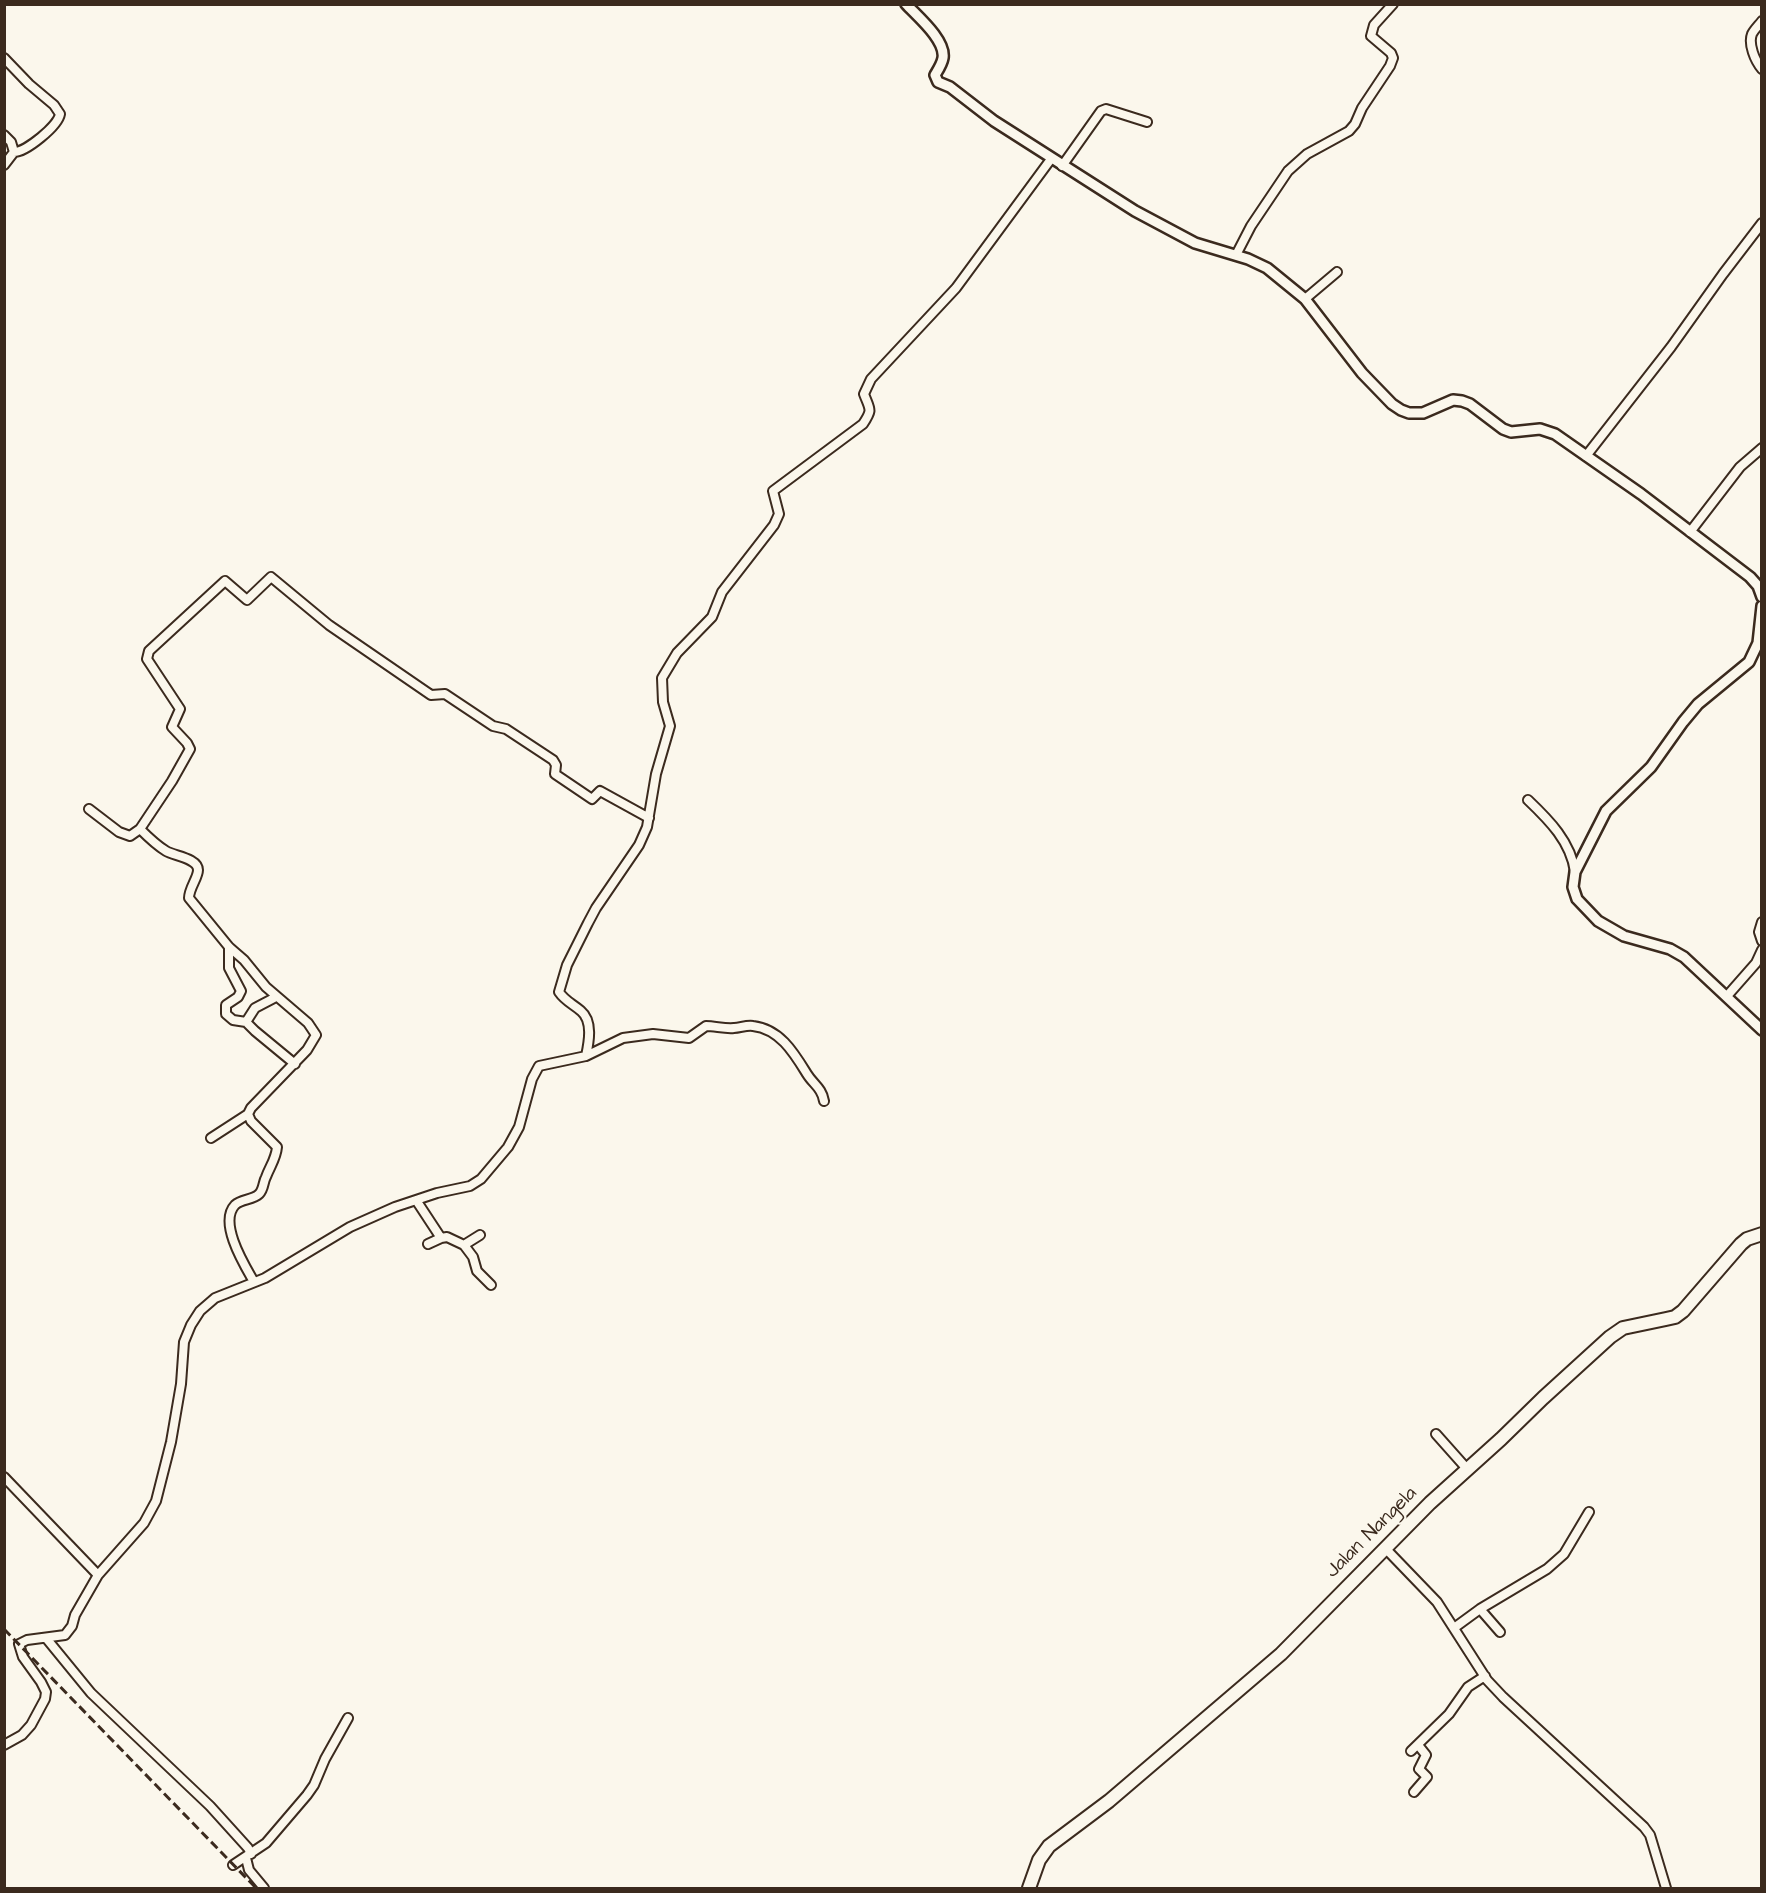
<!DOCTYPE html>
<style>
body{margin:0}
#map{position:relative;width:1766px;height:1893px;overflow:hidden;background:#fbf7ec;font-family:"Architects Daughter",sans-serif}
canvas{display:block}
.frame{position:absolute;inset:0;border:6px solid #3b2a1e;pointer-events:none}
</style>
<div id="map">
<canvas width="1766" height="1893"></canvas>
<div class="frame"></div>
</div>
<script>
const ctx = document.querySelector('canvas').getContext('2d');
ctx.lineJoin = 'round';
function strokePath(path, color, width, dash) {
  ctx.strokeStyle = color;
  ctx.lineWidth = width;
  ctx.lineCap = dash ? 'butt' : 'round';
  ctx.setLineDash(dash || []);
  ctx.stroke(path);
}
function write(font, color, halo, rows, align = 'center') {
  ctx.font = font + ' "Architects Daughter",sans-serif';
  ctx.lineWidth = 4.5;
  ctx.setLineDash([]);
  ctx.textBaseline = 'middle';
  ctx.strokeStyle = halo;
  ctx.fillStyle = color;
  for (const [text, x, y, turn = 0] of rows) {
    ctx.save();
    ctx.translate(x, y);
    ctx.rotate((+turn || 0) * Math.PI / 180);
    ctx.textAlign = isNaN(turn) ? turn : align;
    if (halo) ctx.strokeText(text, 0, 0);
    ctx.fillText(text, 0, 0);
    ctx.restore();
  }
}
const minor = new Path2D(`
 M1762 21C1759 25 1754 30 1752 34 1748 44 1755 61 1762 69
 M4 58 29 84 54 105 60 114C58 126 26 152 14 152
 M4 135 11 142 14 152 4 165
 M1062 166 1101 111 1106 109 1147 122
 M1236 255 1251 226 1288 171 1307 154 1349 131 1355 124 1362 108 1390 66 1393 58 1391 53 1371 36 1374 25 1393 4
 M1305 299 1337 272
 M1586 456 1671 347 1723 274 1762 223
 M1690 532 1740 467 1762 448
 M1528 800C1549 820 1571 842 1575 872
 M89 809 119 832 130 836 140 829
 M1762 922 1759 932 1762 941
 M229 947V968L241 991 238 997 226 1005V1014L233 1020 246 1022 255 1031 295 1064
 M1727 996 1756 963 1762 950
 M246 1022 255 1008 276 997
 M586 1056 623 1038 653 1034 689 1038 706 1026C715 1026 725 1029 734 1028 740 1028 746 1025 753 1026 780 1029 794 1053 807 1074 813 1084 822 1088 824 1101
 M211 1138 248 1114
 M416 1200 441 1238 428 1244
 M441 1238 447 1237 464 1245 473 1257 477 1271 491 1285
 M464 1245 480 1235
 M254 1282C245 1266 218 1223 235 1205 241 1199 253 1200 259 1194 264 1189 263 1182 266 1177 270 1166 276 1159 277 1147L251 1121 248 1114 251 1108 307 1050 316 1035 308 1023 266 987 244 960 229 947 189 898C189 888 198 878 198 870 198 858 174 856 166 851 156 845 148 837 140 829L172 781 190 749 187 743 172 727 180 709 147 659 149 651 225 581 247 600 271 577 329 625 431 695 445 694 493 726 506 729 553 760 556 765 555 774 592 799 600 791 649 818
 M1436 1434 1468 1470
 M4 1477 98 1575
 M1385 1548 1437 1602 1487 1680 1503 1697 1644 1827 1650 1835 1666 1888
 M1480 1609 1500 1632
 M1454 1628 1480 1609 1547 1569 1564 1554 1589 1512
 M46 1638 91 1693 210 1806 248 1848 251 1854
 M4 1745 22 1735 31 1725 45 1699 46 1692 41 1682 23 1657 19 1644 27 1640 65 1635 72 1626 75 1615 98 1575 144 1523 156 1501 171 1442 181 1384 184 1342 191 1325 200 1311 215 1298 265 1278 350 1227 395 1207 437 1193 470 1186 481 1179 508 1147 519 1127 532 1079 539 1066 586 1056C589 1042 593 1021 581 1011 573 1004 565 1001 559 992L567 965 588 923 596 908 639 845 647 827 656 774 670 726 663 702 662 678 677 653 712 617 722 592 774 525 779 514 773 491 863 424C873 409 870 410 864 394L871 379 956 288 1051 159
 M1411 1751 1449 1714 1468 1687 1485 1676
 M1414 1792 1427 1777 1419 1769 1426 1755 1418 1745
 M246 1858 249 1870 264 1888
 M233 1865 266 1843 307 1795 314 1785 325 1759 348 1718`);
const tertiary = new Path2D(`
 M906 4C917 16 946 40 943 58 942 64 938 70 935 75L938 82 950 87 994 121 1135 211 1195 243 1248 259 1267 268 1305 299 1362 373 1392 404 1401 410 1409 413H1423L1453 400 1462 401 1470 404 1503 429 1511 432 1540 429 1555 434 1641 494 1750 577 1758 586 1762 597
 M1762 606 1758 643 1749 662 1698 704 1683 722 1651 767 1606 811 1575 872 1573 887 1577 899 1598 921 1624 936 1670 949 1684 957 1762 1030`);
const primary = new Path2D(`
 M1029 1888 1039 1860 1049 1846 1109 1801 1281 1654 1430 1503 1501 1439 1543 1398 1610 1337 1623 1328 1666 1319 1675 1317 1683 1311 1741 1244 1747 1239 1762 1234`);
strokePath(minor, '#3b2a1e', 12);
strokePath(tertiary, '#3b2a1e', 14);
strokePath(primary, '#3b2a1e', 16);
strokePath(minor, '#fbf7ec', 8);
strokePath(tertiary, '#fbf7ec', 9);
strokePath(primary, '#fbf7ec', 12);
strokePath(new Path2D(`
 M4 1629 256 1888`), '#3b2a1e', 3, [9, 4.5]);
write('20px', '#3b2a1e', '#fbf7ec', [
 ["Jalan Nangela",1372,1533,-45]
]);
</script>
